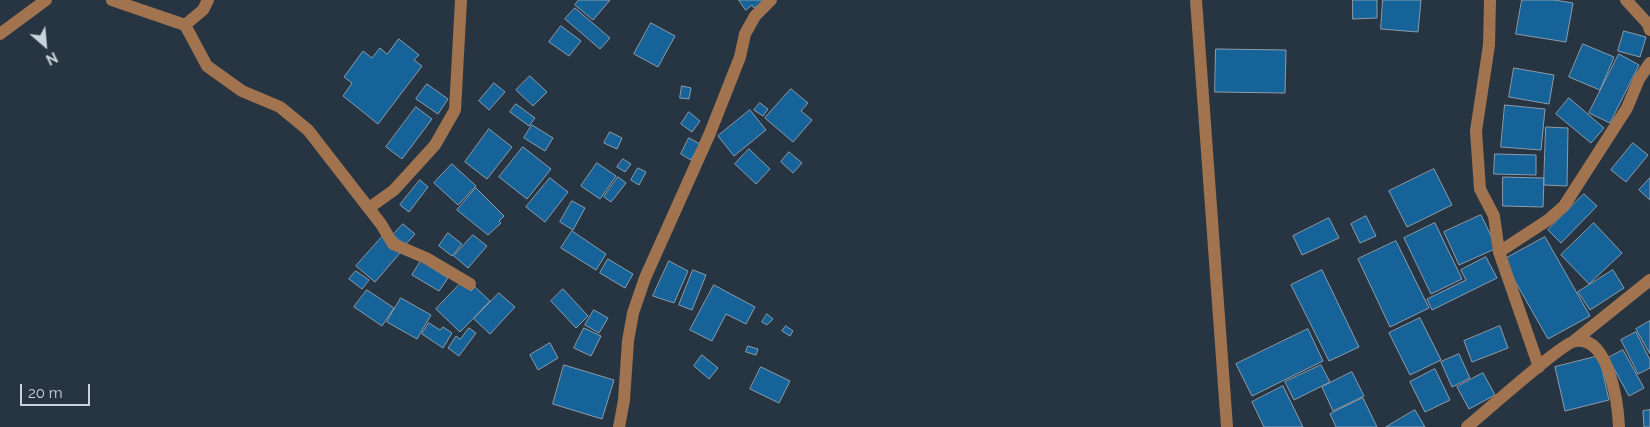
<!DOCTYPE html>
<style>
body{margin:0}
#map{position:relative;width:1650px;height:427px;overflow:hidden;background:#273542;font-family:Raleway,sans-serif}
canvas{display:block}
.north{position:absolute;left:20px;top:20px;width:50px;height:50px;-webkit-text-stroke:4px #273542;paint-order:stroke;rotate:153deg;font-size:14px;font-weight:700;line-height:20px;text-align:center;color:#cad3dc}
.north::after{content:'';display:block;margin:auto;width:18px;height:22px;background:#cad3dc;clip-path:polygon(50% 0,100% 100%,50% 72%,0 100%)}
.scale{position:absolute;left:20px;top:384px;width:70px;height:22px;box-sizing:border-box;border:2px solid #cad3dc;border-top:0;padding-left:6px;font-size:15px;line-height:18px;white-space:nowrap;color:#cad3dc;-webkit-text-stroke:4px #273542;paint-order:stroke}
</style>
<div id="map">
<canvas width="1650" height="427"></canvas>
<div class="north">N</div>
<div class="scale">20 m</div>
</div>
<script>
const ctx = document.querySelector('canvas').getContext('2d');
ctx.lineJoin = 'round';
function paint(path, color) {
  ctx.fillStyle = color;
  ctx.fill(path, 'evenodd');
}
function strokePath(path, color, width, dash) {
  ctx.strokeStyle = color;
  ctx.lineWidth = width;
  ctx.lineCap = dash ? 'butt' : 'round';
  ctx.setLineDash(dash || []);
  ctx.stroke(path);
}
const building = new Path2D(`
 M579 0H610L593 20 575 5Z
 M739 0H766L754 8 752 5 746 10Z
 M1353 0H1377V18L1353 19Z
 M1383 0H1421L1418 32 1381 29Z
 M1522 0H1554L1573 3 1566 42 1516 34Z
 M575 8 610 38 600 49 565 19Z
 M651 23 675 36 658 67 634 54Z
 M561 26 581 41 569 56 549 42Z
 M1624 31 1646 37 1640 57 1618 51Z
 M399 39 419 55 414 60 422 66 378 124 343 96 352 83 344 77 363 51 372 58 380 48 387 54Z
 M1583 44 1614 57 1600 90 1569 77Z
 M1216 49 1286 50 1285 93 1215 92Z
 M1619 54 1639 65 1610 123 1589 113Z
 M1514 68 1554 75 1549 104 1509 97Z
 M530 76 547 92 533 106 516 90Z
 M494 83 505 92 489 110 479 101Z
 M427 84 448 99 438 114 416 99Z
 M682 86 691 88 689 99 680 98Z
 M791 89 808 103 801 111 812 120 793 142 765 118Z
 M1569 98 1604 128 1591 143 1556 114Z
 M760 103 768 109 763 116 754 110Z
 M516 104 535 118 529 126 510 112Z
 M1505 105 1545 109 1541 150 1501 147Z
 M416 107 432 119 402 159 386 147Z
 M750 110 766 130 734 156 718 136Z
 M689 112 700 121 692 132 681 124Z
 M532 125 553 138 545 151 524 138Z
 M1546 127 1568 128 1567 186 1544 185Z
 M489 129 512 147 487 179 465 162Z
 M610 132 622 138 617 149 604 143Z
 M689 138 700 144 691 160 681 154Z
 M1633 143 1648 155 1626 182 1611 170Z
 M523 147 551 169 527 199 499 177Z
 M749 149 770 169 756 184 735 164Z
 M789 152 802 163 793 173 781 162Z
 M1495 154 1536 155V175L1494 174Z
 M623 159 631 164 625 172 617 167Z
 M597 163 616 176 600 199 581 186Z
 M452 164 476 186 458 205 434 183Z
 M638 168 646 172 639 185 631 180Z
 M1434 169 1452 205 1407 227 1389 191Z
 M618 177 626 183 611 202 604 197Z
 M1503 177 1544 178 1543 207 1503 206Z
 M550 178 568 192 545 222 526 207Z
 M1650 178V200L1639 190Z
 M420 180 428 187 409 212 400 205Z
 M476 188 504 216 499 221 501 223 488 235 457 210Z
 M1584 194 1597 206 1561 243 1548 230Z
 M572 201 585 208 573 230 560 222Z
 M1481 215 1497 248 1459 265 1444 232Z
 M1366 216 1376 236 1360 243 1351 224Z
 M1329 218 1339 238 1302 255 1293 236Z
 M1435 223 1462 279 1431 294 1404 238Z
 M1594 223 1622 253 1589 284 1561 255Z
 M403 224 415 234 405 245 393 235Z
 M572 231 606 254 596 270 561 248Z
 M448 233 462 244 452 256 439 246Z
 M473 235 487 246 468 268 454 256Z
 M382 237 400 253 375 282 356 266Z
 M1545 237 1590 316 1548 339 1503 260Z
 M1396 241 1429 308 1390 327 1358 259Z
 M1486 257 1497 278 1432 310 1427 299 1466 280 1461 270Z
 M608 259 633 274 625 288 600 273Z
 M421 261 448 278 439 291 412 275Z
 M669 261 688 271 674 303 653 296Z
 M693 270 706 275 692 310 679 305Z
 M1322 270 1359 347 1329 361 1291 285Z
 M1613 270 1624 288 1590 310 1578 292Z
 M356 271 369 280 362 289 349 279Z
 M462 282 471 291 475 287 490 301 460 332 436 309Z
 M714 285 755 307 746 324 726 314 712 341 690 330Z
 M563 289 588 316 576 328 551 301Z
 M367 290 394 308 382 326 354 307Z
 M499 293 515 307 490 334 474 319Z
 M401 298 431 315 417 339 387 322Z
 M594 310 608 318 599 333 585 325Z
 M767 314 773 319 767 325 762 322Z
 M1420 318 1441 360 1410 375 1389 333Z
 M1650 321V354L1636 329Z
 M429 323 440 330 443 327 452 333 443 348 422 334Z
 M786 326 793 331 790 336 782 331Z
 M1500 326 1508 348 1472 362 1464 341Z
 M469 328 476 333 459 356 448 348 456 336 460 339Z
 M584 328 601 336 591 356 574 348Z
 M1308 329 1323 361 1252 396 1236 364Z
 M1636 332 1650 360V368L1638 374 1621 340Z
 M550 343 558 358 538 370 530 355Z
 M748 346 758 349 756 355 746 352Z
 M1623 350 1644 388 1629 396 1608 358Z
 M1459 354 1470 378 1452 387 1441 362Z
 M702 355 718 368 709 379 694 366Z
 M1599 356 1609 400 1565 411 1555 367Z
 M564 365 614 380 602 419 553 404Z
 M1321 365 1330 382 1294 400 1285 382Z
 M761 367 790 381 779 403 750 389Z
 M1435 369 1450 400 1425 412 1410 382Z
 M1352 372 1364 396 1333 411 1322 387Z
 M1483 373 1495 395 1469 409 1457 387Z
 M1283 386 1303 427H1264L1252 402Z
 M1363 398 1377 427H1336L1330 414Z
 M1415 410 1425 427H1386Z
 M1650 410V427H1644L1643 411Z`);
paint(building, '#156399');
strokePath(building, '#8b9cab', 1);
strokePath(new Path2D(`
 M112 0 185 25
 M208 0 203 10 185 25 207 66 242 91 280 107 308 130 381 224 393 244 426 258 470 284
 M1196 0 1227 427
 M1490 0 1489 45 1476 131 1480 189 1494 216 1499 252 1539 367
 M1626 0 1648 24 1650 30
 M0 34 46 0
 M369 208 394 190 435 145 455 110 461 0
 M1499 252 1548 220 1564 206 1627 108 1639 79 1650 63
 M1574 341 1650 280
 M619 427 624 400 628 341 633 313 645 278 710 133 740 57 745 34 755 16 771 0
 M1467 427C1483 414 1562 343 1575 341 1609 335 1618 404 1619 427`), '#a1734f', 12);
</script>
